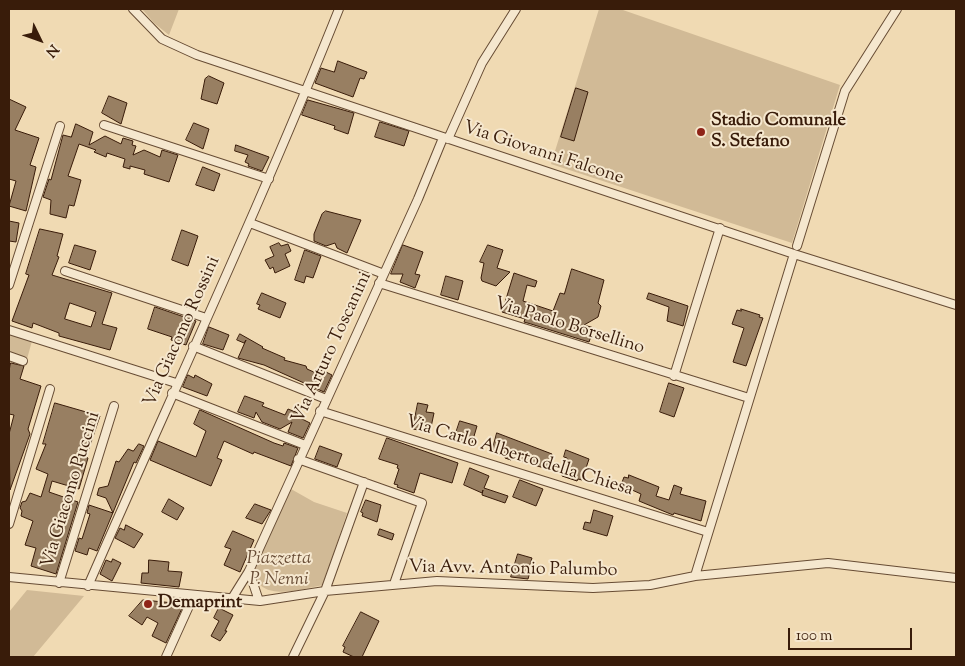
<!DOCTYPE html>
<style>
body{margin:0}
#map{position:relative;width:965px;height:666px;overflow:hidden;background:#f0dab3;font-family:"Sorts Mill Goudy",serif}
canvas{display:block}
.frame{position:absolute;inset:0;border:10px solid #391c0a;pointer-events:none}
.north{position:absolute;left:15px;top:15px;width:50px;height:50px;-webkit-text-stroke:4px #f5e7ce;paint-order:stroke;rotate:132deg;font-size:14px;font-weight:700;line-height:20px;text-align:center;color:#391c0a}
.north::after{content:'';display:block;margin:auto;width:18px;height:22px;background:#391c0a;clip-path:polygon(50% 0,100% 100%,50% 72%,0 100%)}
.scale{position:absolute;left:788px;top:628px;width:124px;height:22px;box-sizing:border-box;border:2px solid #391c0a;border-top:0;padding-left:6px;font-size:15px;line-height:18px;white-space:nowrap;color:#391c0a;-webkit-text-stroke:4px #f5e7ce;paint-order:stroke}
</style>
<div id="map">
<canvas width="965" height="666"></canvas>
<div class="frame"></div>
<div class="north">N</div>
<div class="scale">100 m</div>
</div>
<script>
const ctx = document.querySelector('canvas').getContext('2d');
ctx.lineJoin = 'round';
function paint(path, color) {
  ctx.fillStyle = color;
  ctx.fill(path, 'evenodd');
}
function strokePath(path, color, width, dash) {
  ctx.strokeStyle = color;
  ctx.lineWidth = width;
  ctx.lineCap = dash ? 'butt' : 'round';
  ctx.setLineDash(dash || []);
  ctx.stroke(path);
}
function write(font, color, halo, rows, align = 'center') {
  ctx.font = font + ' "Sorts Mill Goudy",serif';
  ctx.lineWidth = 4;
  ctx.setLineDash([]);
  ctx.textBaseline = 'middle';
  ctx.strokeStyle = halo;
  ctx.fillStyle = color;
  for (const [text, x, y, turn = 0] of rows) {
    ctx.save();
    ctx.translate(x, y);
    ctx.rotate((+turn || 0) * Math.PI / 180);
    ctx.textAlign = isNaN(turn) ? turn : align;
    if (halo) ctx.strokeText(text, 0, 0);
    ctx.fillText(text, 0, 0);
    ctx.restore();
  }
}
paint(new Path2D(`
 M142 9H179L169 35 154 23Z
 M599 9H620L840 85 792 243 551 164Z
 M9 333 32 341 27 359 9 353Z
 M291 489 314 502 347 513 323 585C300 589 262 603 253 573Z
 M27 590 84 596 33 657H9V612Z`), '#d1ba96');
const building = new Path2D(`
 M338 61 367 72 364 79 360 78 353 97 315 83 321 68 334 72Z
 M209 76 224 83 217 104 201 99 205 79Z
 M576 88 588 92 574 141 561 137Z
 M109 96 127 103 121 124 102 113Z
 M9 99 26 107 15 130 39 138 30 165 36 167 26 211 9 206 16 181 9 179Z
 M308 100 354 113 348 134 334 129 335 126 302 115Z
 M380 122 409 131 404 146 375 137Z
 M194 123 209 129 203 149 186 140Z
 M76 124 93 132 89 145 105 136 121 144 123 138 133 141 132 145 136 146 133 155 144 150 160 157 162 150 178 155 169 182 144 174 145 170 130 166V169L123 167 125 159 107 153 106 157 94 152 96 150 79 144 68 176 81 180 74 206 69 205 66 218 50 214 51 200 43 197 49 179 51 180 63 135 71 137Z
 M236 145 269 157 262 171 248 166 249 164 245 162 248 155 235 151Z
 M203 167 220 174 214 191 196 185Z
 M326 211 361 220 347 253 337 248 335 243 326 246 314 241V234L322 214Z
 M9 221 19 223 16 242 9 241Z
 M40 229 63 234 57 256 59 257 52 275 112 293 102 324 117 328 110 350 59 336V333L33 323 32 328 12 321 29 275 26 274ZM70 303 96 312 91 327 65 319Z
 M182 230 198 236 188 266 172 260Z
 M279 243 281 246 288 244 291 251 285 254 290 266 275 273 273 267 270 269 265 260 274 256 270 247Z
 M75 245 96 251 90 270 69 263Z
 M403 245 423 252 415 274 420 275 415 288 400 282 403 274H391Z
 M488 245 503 250 497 268 510 272 496 286 482 281 481 278 484 263 480 262Z
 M305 250 321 256 313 278 306 276 304 283 295 280Z
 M572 269 604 280 598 303 601 306 598 317 584 325 594 328 589 342 531 324 524 322 525 319 502 312 514 273 537 281 535 287 527 285 523 301 553 311 560 293 564 294Z
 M446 276 463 281 458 300 441 295Z
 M262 293 286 303 280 318 258 309 260 305 257 304Z
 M649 293 688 306 683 326 667 321 669 307 647 299Z
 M155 307 196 321 186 345 171 340 172 337 148 329Z
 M741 309 760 315 759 317 763 318 746 366 733 362 744 328 732 324 737 310 741 311Z
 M209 327 229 335 223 350 203 344Z
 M240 334 263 347 262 348 285 358 284 360 306 366 307 369 316 373 322 370 332 375 324 392 264 365 238 358 246 340 244 343 237 340Z
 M11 363 24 366 20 379 41 386 28 429 30 434 10 490 9 434 14 415 9 414V371Z
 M188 375 194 378 195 375 212 384 207 396 183 387Z
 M669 383 684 388 674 417 660 412Z
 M245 396 264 403 262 406 285 415 288 409 298 413 296 416 310 423 303 438 288 432 292 422 280 429 262 422 256 412 254 418 238 412Z
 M55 403 100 416 86 457 88 458 79 489 52 481 49 492 78 502 56 574 31 566 36 548 25 545 33 521 21 516 22 511 20 508 22 502 26 501 30 493 41 497 48 474 36 469 46 444H43Z
 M418 403 428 405 426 412 434 413 430 432 413 429Z
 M200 410 274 443 283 446 284 443 298 448 291 466 254 452 253 454 224 441 217 458 222 460 211 486 150 460 158 441 196 457 206 431 194 424Z
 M460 421 477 426 472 443 454 439Z
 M497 433 552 454 547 469 512 458 511 460 505 458V456L492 452Z
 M387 438 458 463 452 483 420 473 414 493 397 487 398 485 394 484 399 469 397 468 398 465 379 459Z
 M139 444 144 446 136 463 134 462 97 551 89 548 87 555 75 551 79 538 82 539 90 514 87 513 89 505 113 513 106 498 97 495 99 488 108 486 116 461 119 462 128 449 133 451Z
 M320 446 342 454 337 467 315 459Z
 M566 450 589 459 582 480 578 479 577 481 562 476 567 458 564 457Z
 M470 468 489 476 484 488 508 496 505 503 482 495 483 490 482 493 464 485Z
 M629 475 659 487 656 496 669 500 674 485 682 488 680 494 706 501 701 521 674 513 673 515 639 501 641 494 621 485 624 477 628 478Z
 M520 480 543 489 536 506 513 497Z
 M169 499 184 508 177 520 162 512Z
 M366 500 381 505 377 522 362 516 363 513 361 512Z
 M255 504 271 510 262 524 246 518Z
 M594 510 613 516 607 536 583 529 585 522 590 523Z
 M126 525 143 534 134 548 115 538 120 528 124 530Z
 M380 529 394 534 392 540 378 535Z
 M233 531 254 540 240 572 224 565 231 549 225 547Z
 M518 554 532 558 528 571 530 572 528 579 511 577Z
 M113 559 121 563 112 581 100 574 106 560 111 562Z
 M149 560 169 562 168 571 182 572 179 587 141 583 142 573H148Z
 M143 600 184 604 166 643 152 636 158 623 147 617 142 625 129 616Z
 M219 608 233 615 225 631H227L220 641 211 636 219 621 214 618Z
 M361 612 379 621 362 657H354L343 652 345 647 343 646Z`);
paint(building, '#987f62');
strokePath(building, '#391c0a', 1);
const minor = new Path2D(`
 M133 9 162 39 197 55 794 254 956 305
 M104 125 269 179
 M448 139 482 63 516 9
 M250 223 384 274
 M797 246 845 91 897 9
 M65 271 206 318
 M379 283 749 398
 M9 285 60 126
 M9 330 176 383
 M193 346 326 399
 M9 356 23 361
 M674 376 720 228
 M172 393 305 445
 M320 411 708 532
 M298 459 422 503 394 584
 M9 524 50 389
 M249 571 259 601
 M695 576 794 254
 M9 577 260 601 325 591 437 581 593 588 650 585 695 576 828 563 956 578
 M59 583 114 406
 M88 586C172 394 261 204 339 9
 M231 600 249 571 418 199 443 138
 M166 657 194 595
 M293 657 325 591 364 482`);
strokePath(minor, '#674c34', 10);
strokePath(minor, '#f5e7ce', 8);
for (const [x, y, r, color] of [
 [701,132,5,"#8f2418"],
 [148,604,5,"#8f2418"]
]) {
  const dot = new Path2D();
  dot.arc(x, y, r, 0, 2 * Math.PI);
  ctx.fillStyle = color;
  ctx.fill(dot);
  strokePath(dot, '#f5e7ce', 2);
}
write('bold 18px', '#391c0a', '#f5e7ce', [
 ["Stadio Comunale",711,122],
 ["S. Stefano",711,143],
 ["Demaprint",158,604]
], 'left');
write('18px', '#391c0a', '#f5e7ce', [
 ["Via Giovanni Falcone",543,154,18],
 ["Via Paolo Borsellino",569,327,17],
 ["Via Giacomo Rossini",183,332,-66],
 ["Via Arturo Toscanini",333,348,-65],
 ["Via Carlo Alberto della Chiesa",519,457,17],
 ["Via Giacomo Puccini",72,490,-73],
 ["Via Avv. Antonio Palumbo",513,570,1]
]);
write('italic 18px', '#674b34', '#f5e7ce', [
 ["Piazzetta",279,560],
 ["P. Nenni",279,581]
]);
</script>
